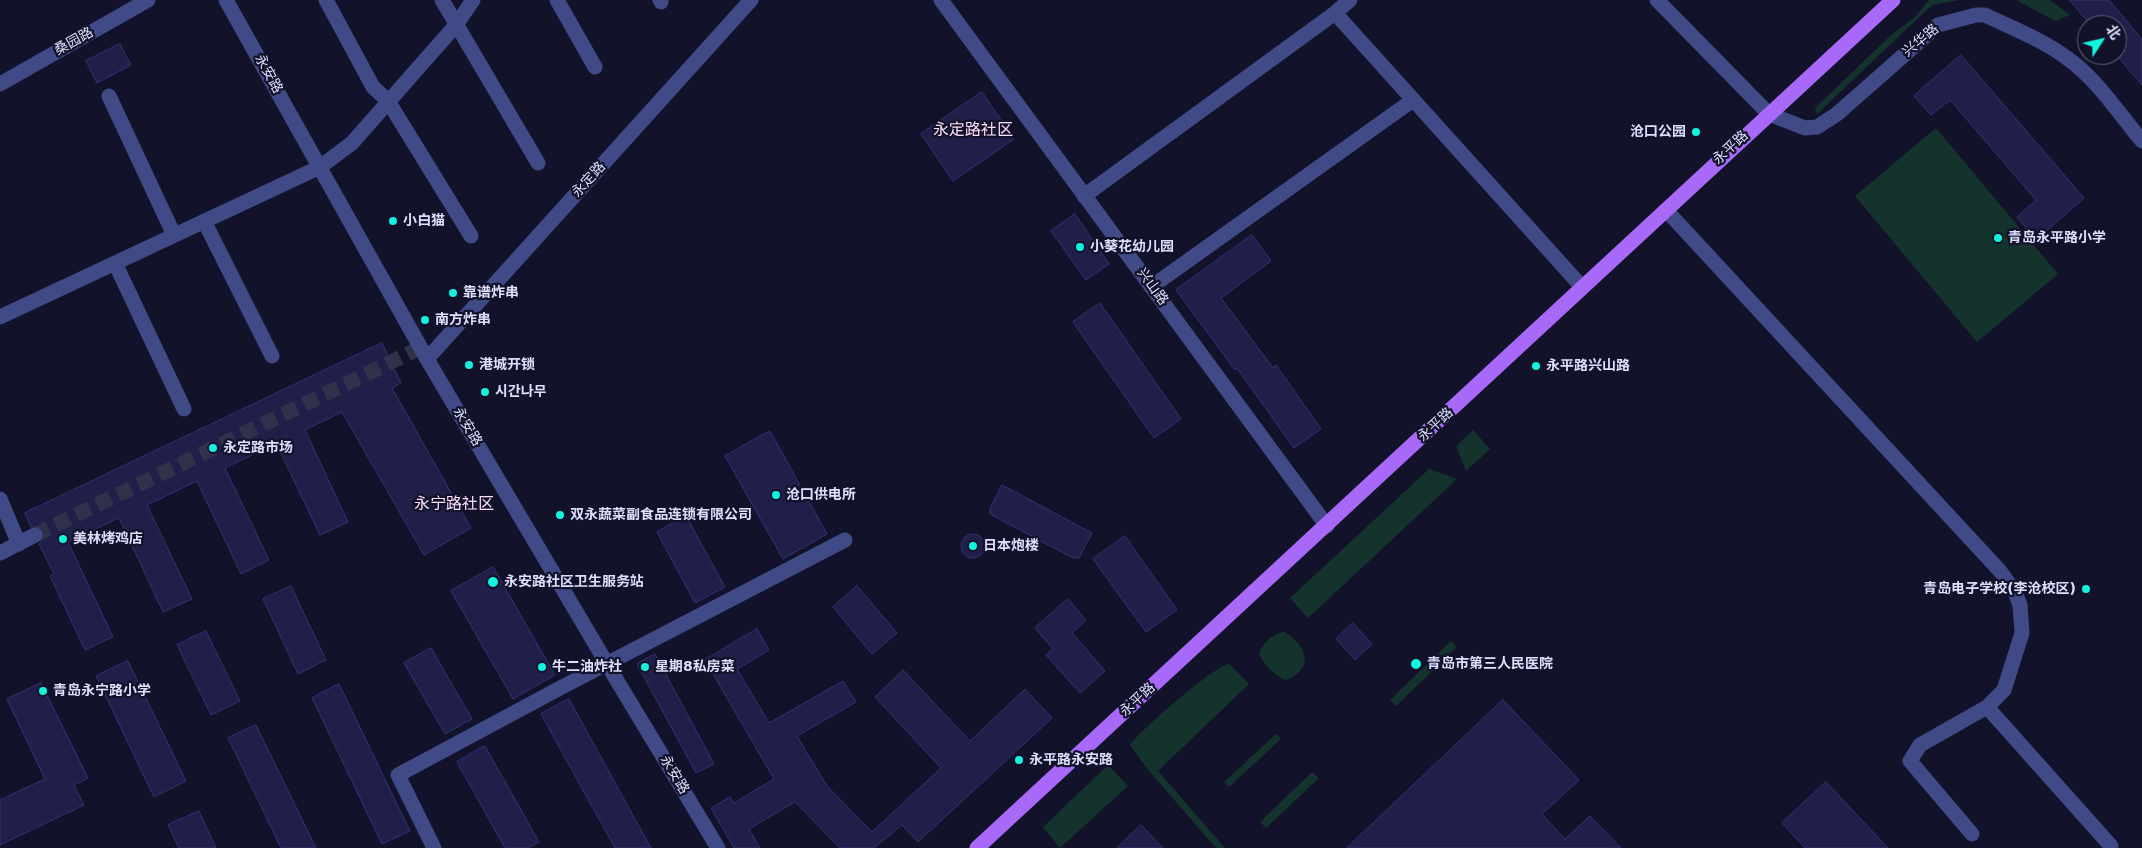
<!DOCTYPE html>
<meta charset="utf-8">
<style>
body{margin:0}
#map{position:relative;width:2142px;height:848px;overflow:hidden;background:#12122a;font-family:"DejaVu Sans","Noto Sans SC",sans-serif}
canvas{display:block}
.north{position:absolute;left:2077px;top:15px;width:50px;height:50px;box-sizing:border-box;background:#12122a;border:1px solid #63647e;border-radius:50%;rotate:55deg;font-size:14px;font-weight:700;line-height:20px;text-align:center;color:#dddffd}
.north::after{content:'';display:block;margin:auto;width:18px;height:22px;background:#12f3e0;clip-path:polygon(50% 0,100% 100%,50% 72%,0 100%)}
</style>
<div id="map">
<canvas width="2142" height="848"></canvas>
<div class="north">北</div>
</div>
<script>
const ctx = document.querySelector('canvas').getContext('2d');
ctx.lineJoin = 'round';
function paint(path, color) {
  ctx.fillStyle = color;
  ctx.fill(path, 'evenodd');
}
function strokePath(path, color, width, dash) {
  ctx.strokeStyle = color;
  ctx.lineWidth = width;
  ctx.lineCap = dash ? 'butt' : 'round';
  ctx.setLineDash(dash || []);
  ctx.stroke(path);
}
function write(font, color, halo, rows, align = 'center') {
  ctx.font = font + ' "DejaVu Sans","Noto Sans SC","Noto Sans KR",sans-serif';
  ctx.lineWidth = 4.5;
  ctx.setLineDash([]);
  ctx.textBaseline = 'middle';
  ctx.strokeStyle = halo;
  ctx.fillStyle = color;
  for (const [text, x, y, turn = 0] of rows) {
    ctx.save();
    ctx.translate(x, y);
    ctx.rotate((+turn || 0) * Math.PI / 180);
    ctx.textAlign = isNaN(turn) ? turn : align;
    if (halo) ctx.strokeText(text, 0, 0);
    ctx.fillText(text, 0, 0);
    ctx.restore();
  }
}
paint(new Path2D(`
 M1929 0H1960L1932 5 1817 114 1815 108 1890 36 1915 17Z
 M2016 0H2050L2070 15 2055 21Z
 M1936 128 2058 274 1977 342 1855 196Z
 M1473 430 1490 449 1466 471 1456 446Z
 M1429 469 1457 479 1308 618 1290 598Z
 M1285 632C1307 647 1315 668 1286 680 1274 675 1265 666 1259 654 1263 643 1272 633 1285 632Z
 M1451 641 1457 647 1396 706 1390 700Z
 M1229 664 1249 684 1158 771 1225 848H1216L1149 771 1130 745C1142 729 1211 668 1229 664Z
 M1276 734 1281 739 1229 787 1224 782Z
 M1108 765 1128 786 1060 848 1043 827Z
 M1312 772 1319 778 1266 828 1260 822Z`), '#15332d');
const building = new Path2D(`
 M2070 0H2109L2130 25 2142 40V85L2117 56V25H2091Z
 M120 44 131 65 97 83 86 61Z
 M1961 55 2084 198 2036 240 2017 217 2036 200 1950 100 1931 115 1914 96Z
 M982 92 1014 139 953 181 921 134Z
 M1075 214 1109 264 1086 280 1051 231Z
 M1252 235 1271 261 1221 298 1273 368 1276 365 1321 429 1294 448 1237 368 1235 370 1176 290Z
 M1100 303 1181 419 1154 438 1073 322Z
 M382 343 401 383 392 388 471 528 424 555 342 412 305 430 348 522 320 535 276 443 225 468 269 560 241 574 197 481 147 505 192 599 163 612 119 518 68 542 113 637 85 650 50 576 54 574 39 544 43 540 44 531 40 527H31L25 513Z
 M770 431 827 534 783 559 725 456Z
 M1002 485 1092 533 1079 558H1073L990 514V509Z
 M686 516 725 587 695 603 657 532Z
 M961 546a12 12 0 1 1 24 0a12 12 0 1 1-24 0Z
 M1125 536 1177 610 1146 632 1093 559Z
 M493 567 555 675 513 699 451 591Z
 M291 586 326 660 298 674 263 599Z
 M857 586 897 633 872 654 833 607Z
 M1068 599 1086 620 1072 633 1105 671 1080 693 1046 655 1053 649 1035 628Z
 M1353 623 1372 644 1355 660 1336 639Z
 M757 629 769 650 737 669 769 723 843 681 856 702 797 736 827 786 872 832 941 768 875 697 903 670 970 741 1025 689 1052 718 918 842 902 825 874 848H840L795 802 749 829 760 848H734L711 808 730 797 734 803 774 779 705 660Z
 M206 631 240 701 211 715 177 645Z
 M431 648 472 719 445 734 404 663Z
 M655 654 714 764 696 773 637 664Z
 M128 661 186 781 154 797 96 676Z
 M41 683 88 778 74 785 84 805 0 845V800L45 779 7 699Z
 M339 684 410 831 382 844 312 698Z
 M569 699 651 848H615L541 714Z
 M1503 700 1579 780 1542 814 1565 839 1590 816 1621 848H1347Z
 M256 725 316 848H281L228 738Z
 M485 746 539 842 528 848H505L457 762Z
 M1826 782 1888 848H1805L1782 823Z
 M199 811 216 848H179L168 825Z
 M1141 825 1163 848H1117Z`);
paint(building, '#201f4a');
strokePath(building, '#333275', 1);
strokePath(new Path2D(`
 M35 535 420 348`), '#30314a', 15, [15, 8]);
strokePath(new Path2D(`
 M226 0 427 359 607 664 718 848
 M326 0 373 87 388 101 471 236
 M442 0 538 163
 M557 0 595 67
 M660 0 661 2
 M941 0 1327 526
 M1657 0 1769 114 1805 128 1817 127 1837 114 1938 25 1976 15H1985C2012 28 2043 40 2067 58 2097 79 2119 114 2142 141
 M1335 13 1582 287
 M0 84 148 0
 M109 96 174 235
 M1084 196 1335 13 1350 0
 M1666 210 2000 571 2015 592 2020 605 2022 633 2004 690 1987 707 2111 846
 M204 221 272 356
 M115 263 184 409
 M1151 287 1413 100
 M0 317 320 167 352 143 456 25 473 0
 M427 359 751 0
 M0 499 19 544
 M0 553 35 535
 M1972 834 1910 761 1920 745 1987 707
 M434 848 398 775 562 687 845 540`), '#404a86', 15);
strokePath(new Path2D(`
 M977 848 1893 0`), '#a869f8', 15);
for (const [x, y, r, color] of [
 [1696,132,5,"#12f3e0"],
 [393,221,5,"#12f3e0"],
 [1998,238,5,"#12f3e0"],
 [1080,247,5,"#12f3e0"],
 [453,293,5,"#12f3e0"],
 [425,320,5,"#12f3e0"],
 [469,365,5,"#12f3e0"],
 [1536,366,5,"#12f3e0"],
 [485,392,5,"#12f3e0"],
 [213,448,5,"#12f3e0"],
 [776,495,5,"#12f3e0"],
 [560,515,5,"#12f3e0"],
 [63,539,5,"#12f3e0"],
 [973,546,5,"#12f3e0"],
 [493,582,6,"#12f3e0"],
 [2086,589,5,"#12f3e0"],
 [1416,664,6,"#12f3e0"],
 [542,667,5,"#12f3e0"],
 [645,667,5,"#12f3e0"],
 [43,691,5,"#12f3e0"],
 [1019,760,5,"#12f3e0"]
]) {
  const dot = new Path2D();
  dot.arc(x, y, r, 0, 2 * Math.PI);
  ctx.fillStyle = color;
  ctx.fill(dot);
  strokePath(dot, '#12122a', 2);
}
write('14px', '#dddffd', '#12122a', [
 ["兴华路",1921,41,-40],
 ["桑园路",74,42,-29],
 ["永安路",268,74,61],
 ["永平路",1731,148,-43],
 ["永定路",589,180,-48],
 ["兴山路",1152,287,54],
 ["永平路",1436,425,-43],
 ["永安路",467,427,59],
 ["永平路",1138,700,-43],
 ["永安路",674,775,59]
]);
write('bold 14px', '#dddffd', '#12122a', [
 ["沧口公园",1686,132,"right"],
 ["小白猫",403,221],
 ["青岛永平路小学",2008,238],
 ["小葵花幼儿园",1090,247],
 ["靠谱炸串",463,293],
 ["南方炸串",435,320],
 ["港城开锁",479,365],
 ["永平路兴山路",1546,366],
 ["시간나무",495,392],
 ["永定路市场",223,448],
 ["沧口供电所",786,495],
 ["双永蔬菜副食品连锁有限公司",570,515],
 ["美林烤鸡店",73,539],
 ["日本炮楼",983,546],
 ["永安路社区卫生服务站",504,582],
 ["青岛电子学校(李沧校区)",2076,589,"right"],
 ["青岛市第三人民医院",1427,664],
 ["牛二油炸社",552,667],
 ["星期8私房菜",655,667],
 ["青岛永宁路小学",53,691],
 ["永平路永安路",1029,760]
], 'left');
write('16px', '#fddef8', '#12122a', [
 ["永定路社区",973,131],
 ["永宁路社区",454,505]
]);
</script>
